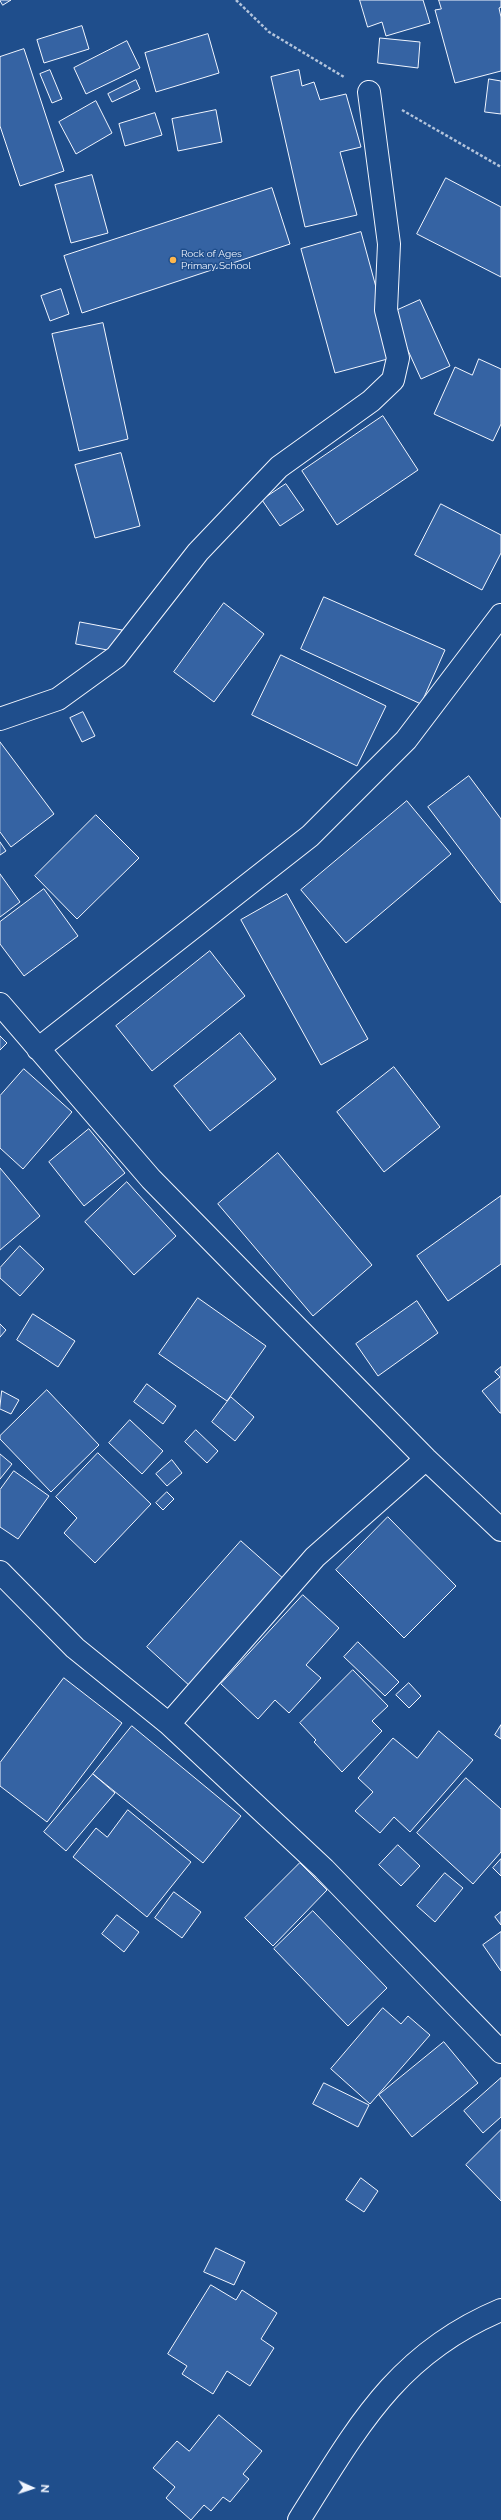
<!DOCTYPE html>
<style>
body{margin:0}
#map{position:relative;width:501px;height:2520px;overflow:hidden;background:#1f4e8c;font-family:Raleway,sans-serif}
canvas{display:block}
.north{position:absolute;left:12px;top:2468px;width:40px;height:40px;-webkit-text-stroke:3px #1f4e8c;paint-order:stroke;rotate:93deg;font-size:11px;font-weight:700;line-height:16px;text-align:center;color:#f2f6ff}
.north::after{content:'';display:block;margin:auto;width:14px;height:18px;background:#f2f6ff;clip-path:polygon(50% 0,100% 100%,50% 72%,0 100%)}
</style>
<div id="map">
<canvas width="501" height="2520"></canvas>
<div class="north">N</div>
</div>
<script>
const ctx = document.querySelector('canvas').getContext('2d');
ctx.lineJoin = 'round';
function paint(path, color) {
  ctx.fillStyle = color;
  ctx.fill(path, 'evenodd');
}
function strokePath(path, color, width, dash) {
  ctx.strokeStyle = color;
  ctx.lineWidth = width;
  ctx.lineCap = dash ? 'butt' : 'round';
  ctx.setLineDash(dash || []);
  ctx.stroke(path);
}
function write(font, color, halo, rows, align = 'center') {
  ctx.font = font + ' Raleway,sans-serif';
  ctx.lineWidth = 3;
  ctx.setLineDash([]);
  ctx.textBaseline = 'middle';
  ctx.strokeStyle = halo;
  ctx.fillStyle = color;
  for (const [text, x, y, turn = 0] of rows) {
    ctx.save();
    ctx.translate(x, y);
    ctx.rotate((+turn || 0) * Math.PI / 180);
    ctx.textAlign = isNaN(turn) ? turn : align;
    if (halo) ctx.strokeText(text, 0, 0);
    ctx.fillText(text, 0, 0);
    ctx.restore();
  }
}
const building = new Path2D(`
 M0 0H11L3 5Z
 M360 0H423L430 23 386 36 382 22 368 27Z
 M439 0H501V7L499 8 501 17V71L455 83 435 10 441 9Z
 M82 26 89 49 44 63 37 40Z
 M208 34 219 73 156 92 145 53Z
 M380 38 420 42 418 68 378 63Z
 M127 41 140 68 86 94 74 68Z
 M24 49 64 171 20 186 0 126V57Z
 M50 70 62 99 52 103 40 74Z
 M299 70 302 86 314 82 320 100 346 94 361 147 340 152 357 215 305 227 271 77Z
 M489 79 501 81V114L485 112Z
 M136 80 140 89 112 102 108 94Z
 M96 101 112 133 76 154 59 122Z
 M216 110 222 142 178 151 172 119Z
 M155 113 162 135 125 146 119 124Z
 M92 175 108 233 71 243 55 185Z
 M446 178 501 207V277L417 234Z
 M272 188 290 244 82 313 64 256Z
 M361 232 395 357 335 373 301 249Z
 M61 289 69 314 50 321 41 296Z
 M420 300 450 366 421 379 391 313Z
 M103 323 128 439 79 451 52 334Z
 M479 359 501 369V424L493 441 434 414 455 367 472 375Z
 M383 416 418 470 337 525 302 471Z
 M121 453 140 526 95 538 75 465Z
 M286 484 304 510 280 526 262 500Z
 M441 504 501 535V553L482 590 415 555Z
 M324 597 445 650 421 704 301 649Z
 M224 603 264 634 214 702 174 672Z
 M80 622 122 630 118 652 76 644Z
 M281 655 386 706 357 766 252 715Z
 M83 712 95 736 82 742 70 718Z
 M0 742 54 814 11 847 0 832Z
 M469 776 501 819V903L428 807Z
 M407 801 451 854 346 943 301 890Z
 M96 815 139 858 77 919 35 876Z
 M0 842 6 851 0 855Z
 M0 874 20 902 0 917Z
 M44 889 78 936 24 976 0 944V922Z
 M287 894 368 1039 321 1065 241 920Z
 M210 951 245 996 152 1071 116 1026Z
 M240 1033 276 1079 210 1131 174 1086Z
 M0 1036 7 1043 0 1050Z
 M394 1067 440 1127 384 1172 337 1112Z
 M24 1069 72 1112 23 1169 0 1148V1096Z
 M89 1129 125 1173 84 1206 49 1162Z
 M278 1153 372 1265 313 1316 218 1204Z
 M0 1168 40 1216 0 1250Z
 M127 1182 176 1236 134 1275 85 1222Z
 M501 1196V1264L448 1301 417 1256Z
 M20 1246 44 1269 20 1296 0 1278V1268Z
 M198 1298 266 1346 227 1401 159 1354Z
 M417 1301 438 1333 378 1376 356 1344Z
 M33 1314 75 1341 58 1367 17 1340Z
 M0 1324 6 1330 0 1337Z
 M501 1367V1413H500L482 1391 500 1377 495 1372Z
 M147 1384 176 1406 163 1424 134 1402Z
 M47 1390 99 1445 51 1492 0 1439V1436Z
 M2 1391 19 1400 11 1414 0 1409Z
 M231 1397 254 1417 235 1441 212 1422Z
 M130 1420 163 1451 142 1474 109 1443Z
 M196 1430 218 1451 207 1463 185 1442Z
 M98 1453 151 1504 95 1563 64 1533 77 1518 56 1497Z
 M0 1454 12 1464 0 1479Z
 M172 1460 182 1473 167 1486 156 1474Z
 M14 1471 49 1496 18 1539 0 1527V1490Z
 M167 1492 174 1499 163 1510 156 1503Z
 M388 1517 456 1586 404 1638 336 1570Z
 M241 1541 285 1580 191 1687 147 1647Z
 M303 1595 339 1628 306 1665 321 1678 289 1713 275 1700 258 1719 221 1684Z
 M358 1642 399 1682 385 1696 344 1657Z
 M353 1670 388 1706 372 1721 382 1731 342 1772 314 1742 316 1740 300 1723Z
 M64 1678 122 1723 47 1822 0 1786V1763Z
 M409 1683 421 1696 409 1708 396 1695Z
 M501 1725V1739L495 1735Z
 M132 1726 241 1816 203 1863 93 1774Z
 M439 1731 473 1760 410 1832 394 1817 380 1833 355 1811 373 1792 358 1778 393 1738 417 1758Z
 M93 1774 115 1793 66 1851 44 1832Z
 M466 1778 501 1809V1852L473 1884 417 1833Z
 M128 1810 191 1862 147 1917 73 1857 96 1828 107 1837Z
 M398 1845 420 1866 401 1886 379 1865Z
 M501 1859V1876L493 1868Z
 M300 1863 327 1890 273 1946 245 1918Z
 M445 1873 463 1888 435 1922 417 1906Z
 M174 1892 201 1912 182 1938 155 1918Z
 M313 1911 387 1988 348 2026 274 1949Z
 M501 1912V1925L495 1917Z
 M117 1915 139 1932 124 1952 102 1934Z
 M501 1932V1971L483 1945Z
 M383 2008 401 2024 408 2016 430 2035 370 2104 331 2069Z
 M444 2042 478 2083 412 2137 379 2095Z
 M501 2078V2117L483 2133 464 2111Z
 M324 2083 369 2105 358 2127 313 2104Z
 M501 2130V2201L466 2165Z
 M361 2178 378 2191 364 2212 346 2200Z
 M216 2248 245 2262 234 2285 204 2272Z
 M211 2285 236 2300 242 2290 277 2313 261 2339 274 2348 250 2386 227 2371 213 2394 182 2374 187 2366 168 2354Z
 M219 2415 262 2451 243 2474 249 2479 230 2502 223 2497 211 2511 204 2505 191 2520 166 2498 175 2487 153 2468 177 2441 189 2451Z`);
paint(building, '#3563a3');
strokePath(building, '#f2f6ff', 1);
const minor = new Path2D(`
 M0 719 58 699 116 657 198 552 279 467 371 401 393 380 398 358 386 310 389 244 369 92
 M0 1004 151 1179 426 1459 501 1530
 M38 1049 310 836 406 740 501 615
 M0 1572 75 1648 169 1724 324 1869 501 2052
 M169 1724 315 1557 426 1459
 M299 2520C357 2428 396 2354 501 2310`);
strokePath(minor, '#f2f6ff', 24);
strokePath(new Path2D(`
 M236 0 269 32 344 77
 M402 110 501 167`), '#b3c4dc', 2.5, [3, 2]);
strokePath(minor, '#1f4e8c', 22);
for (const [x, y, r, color] of [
 [173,260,4,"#ffb74d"]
]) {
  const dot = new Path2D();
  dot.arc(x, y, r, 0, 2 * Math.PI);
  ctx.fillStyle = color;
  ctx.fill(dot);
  strokePath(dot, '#1f4e8c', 1.5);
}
write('10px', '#f2f6ff', '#1f4e8c', [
 ["Rock of Ages",181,254],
 ["Primary School",181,266]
], 'left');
</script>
